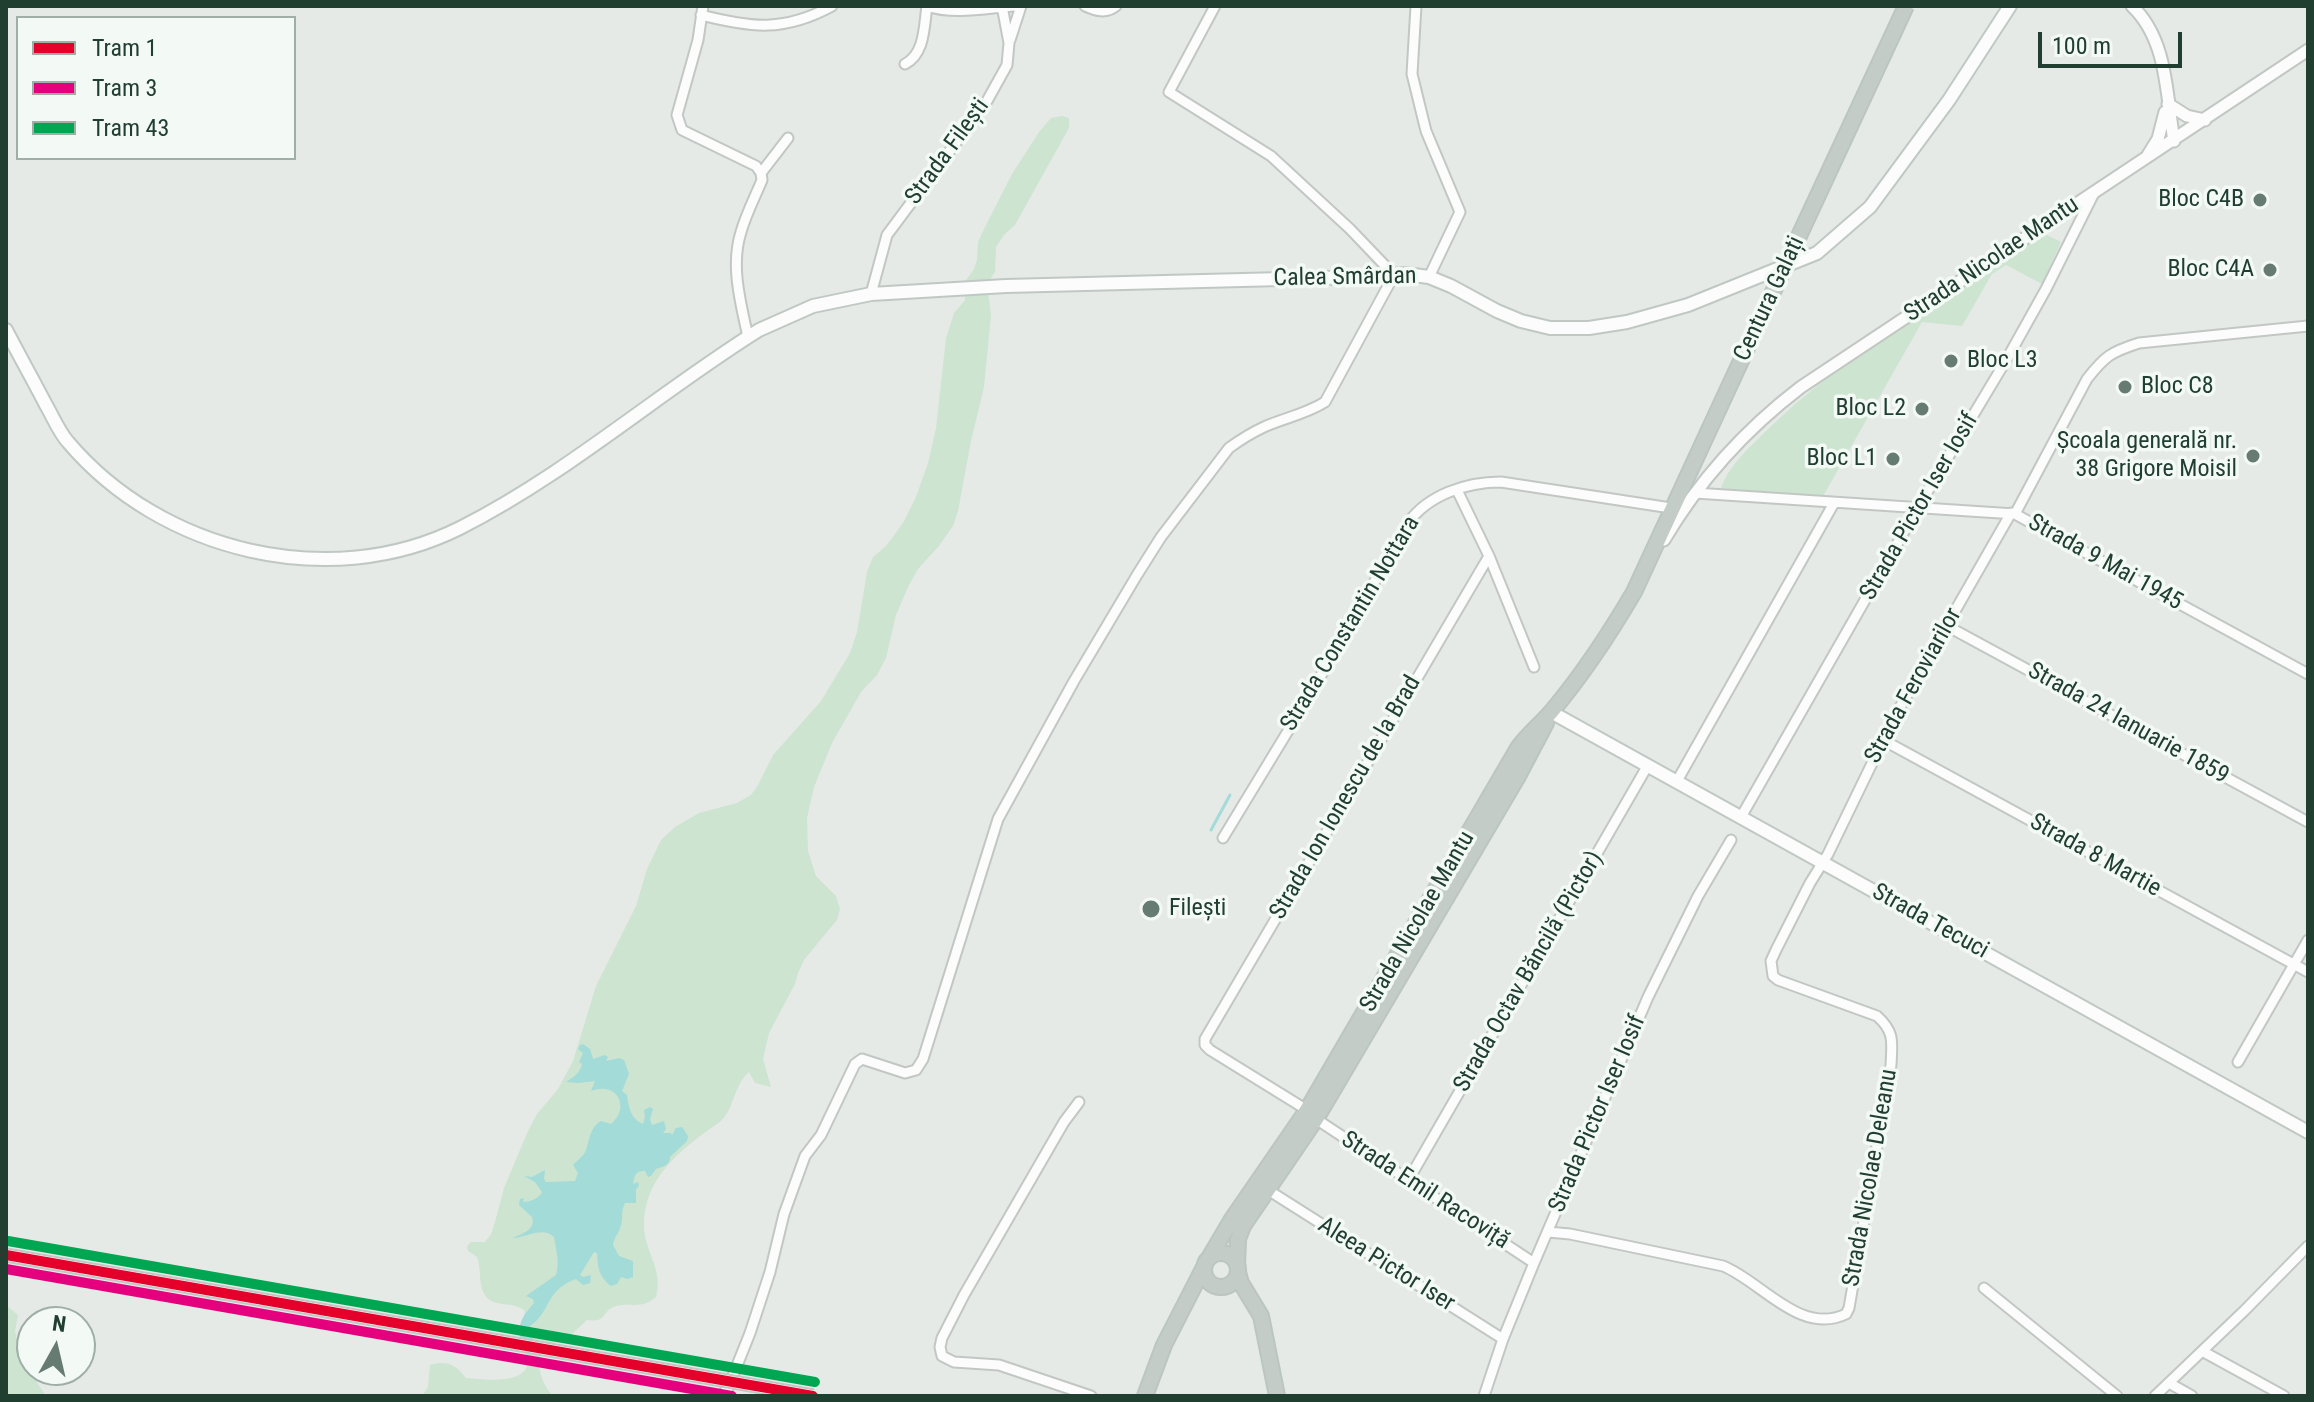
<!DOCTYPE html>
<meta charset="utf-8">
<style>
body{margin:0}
#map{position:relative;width:2314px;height:1402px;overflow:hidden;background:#e5eae7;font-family:"Roboto Condensed",sans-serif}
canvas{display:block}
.frame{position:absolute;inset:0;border:8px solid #213f31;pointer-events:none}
.legend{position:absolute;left:16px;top:16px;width:280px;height:144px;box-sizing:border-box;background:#f3f9f5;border:2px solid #9fafa7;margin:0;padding:10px 14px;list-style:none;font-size:24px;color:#213f31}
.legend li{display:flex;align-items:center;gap:16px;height:40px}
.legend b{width:40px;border:2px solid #9fafa7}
.north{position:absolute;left:16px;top:1306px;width:80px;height:80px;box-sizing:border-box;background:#f3f9f5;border:2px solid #9fafa7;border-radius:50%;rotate:8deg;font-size:22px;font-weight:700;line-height:32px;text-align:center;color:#213f31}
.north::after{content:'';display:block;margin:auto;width:28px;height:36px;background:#667b71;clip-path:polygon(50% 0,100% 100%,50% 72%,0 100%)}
.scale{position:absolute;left:2038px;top:32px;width:144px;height:36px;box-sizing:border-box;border:4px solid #213f31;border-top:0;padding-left:10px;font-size:24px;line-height:28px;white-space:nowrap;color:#213f31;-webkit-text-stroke:6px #f3f9f5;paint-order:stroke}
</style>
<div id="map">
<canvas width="2314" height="1402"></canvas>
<div class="frame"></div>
<ul class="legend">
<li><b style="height:10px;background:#e4002b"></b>Tram 1</li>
<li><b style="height:10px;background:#e5007d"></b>Tram 3</li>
<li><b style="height:10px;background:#00a651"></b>Tram 43</li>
</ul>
<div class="north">N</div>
<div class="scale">100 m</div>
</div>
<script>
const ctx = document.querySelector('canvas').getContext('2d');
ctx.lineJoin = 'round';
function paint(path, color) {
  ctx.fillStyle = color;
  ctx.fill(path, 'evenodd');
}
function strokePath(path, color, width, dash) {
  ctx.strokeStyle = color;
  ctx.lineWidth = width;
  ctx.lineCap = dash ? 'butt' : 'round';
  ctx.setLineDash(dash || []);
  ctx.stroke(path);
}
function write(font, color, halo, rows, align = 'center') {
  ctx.font = font + ' "Roboto Condensed",sans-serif';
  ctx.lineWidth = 7;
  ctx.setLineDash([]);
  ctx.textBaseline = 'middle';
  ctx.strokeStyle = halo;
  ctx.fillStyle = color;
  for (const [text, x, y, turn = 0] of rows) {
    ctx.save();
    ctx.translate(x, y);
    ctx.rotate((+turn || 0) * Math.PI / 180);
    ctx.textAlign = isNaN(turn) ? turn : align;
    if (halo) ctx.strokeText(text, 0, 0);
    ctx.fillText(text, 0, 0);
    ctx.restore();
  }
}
paint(new Path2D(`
 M1062 116 1069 118V128L1015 225 1004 235 996 247 995 272 987 284 991 315 984 387 971 441 958 511 953 526 938 547 918 569 909 585 896 615 886 658 877 675 861 692 832 743 814 787 807 818 808 851 816 876 836 896 840 909 837 920 804 960 798 973 795 984 769 1033 763 1059 771 1087 755 1083 749 1072C733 1087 735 1106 722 1120 717 1125 712 1127 707 1131 674 1155 644 1182 644 1225 644 1252 664 1269 656 1297 640 1310 633 1302 616 1306 601 1310 609 1323 587 1320L571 1335 556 1342 545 1344C535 1362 539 1380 553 1396H422L428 1387 430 1365C449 1360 455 1365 466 1378 481 1379 521 1385 527 1366 527 1365 526 1353 526 1352 515 1340 522 1325 525 1311 512 1299 489 1311 482 1289 479 1279 481 1268 477 1257L468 1251 467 1246 471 1242H485L491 1234 495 1222 504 1188 528 1131 537 1114 558 1089 573 1061 596 986 636 906 647 869 661 840 675 827 699 813 737 803 751 795 758 785 773 755 821 701 850 653 857 632 867 572 873 557 886 546 903 523 916 497 928 463 936 428 946 338 954 313 965 300 964 283 974 269 977 260 978 242 984 229 1012 174 1039 132 1051 118Z
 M2045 234 2061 242 2042 284 2006 265 1992 274 1962 326 1922 322 1822 498 1721 488C1730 464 1748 449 1766 431 1847 352 1949 295 2045 234Z
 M6 1305 18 1315 15 1331 22 1360 46 1396H6Z`), '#cde4d0');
paint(new Path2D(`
 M583 1044 590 1049 593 1059 605 1055 608 1057 606 1061 619 1058 624 1060 629 1074 622 1091 627 1095C629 1108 630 1118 643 1124L645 1117 644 1110 650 1107 653 1109 650 1119 652 1125 664 1121 666 1129 663 1133H671L672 1135 676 1128 682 1127 688 1136 687 1141 670 1157C670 1166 663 1166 656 1169L651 1176 648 1177 645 1171C636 1170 634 1176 633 1184L638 1182 639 1186 636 1189V1203H625C620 1212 624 1219 620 1228 618 1235 614 1237 613 1245L619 1256 633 1261V1277L627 1279 621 1277 617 1284 611 1286C598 1276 598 1267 597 1253L594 1252 580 1275 583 1277 591 1275 590 1283 583 1285 576 1279C544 1291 552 1311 530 1326L535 1349 532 1352H526C518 1343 517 1325 525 1314 528 1310 531 1307 534 1303L533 1299 526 1296 556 1275C560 1262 556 1250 554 1237 543 1226 527 1237 513 1238 523 1233 536 1230 532 1217L519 1205 520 1199 524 1198 523 1202C530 1202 540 1198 542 1192L535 1182 524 1176 532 1177 545 1170 544 1179 546 1182 575 1181 578 1173 573 1165C577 1160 584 1156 586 1150 590 1139 590 1127 601 1121L611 1124C631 1107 617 1081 591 1091L595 1081 578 1083 566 1082C574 1077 580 1073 582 1064L579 1062 583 1053 578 1049 580 1045Z`), '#a3dbd8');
strokePath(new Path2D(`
 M1211 830 1230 795`), '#a3dbd8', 3);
const minor = new Path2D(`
 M703 6 698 40 677 115 682 130 756 166 761 173 762 180C755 197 746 214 741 232 730 266 741 304 748 337
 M1085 6C1096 11 1106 14 1116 6
 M1416 6 1412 74 1426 131 1460 212 1429 277
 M701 15C752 28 784 32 832 6
 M1010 40 1021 6
 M905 64C925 54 924 26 927 6 953 15 987 8 1014 6
 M761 173 788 138
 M871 294 887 235 987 101 1007 65 1009 43 1002 6
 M1457 490 1489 556 1534 667
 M1695 493 2015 514 2308 674
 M2015 514 2087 379C2105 356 2111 352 2139 343L2308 326
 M1947 626 2308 822
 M1883 740 2308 972
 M1677 781 1834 503
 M1741 817 1917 509 2008 357 2046 289 2094 193
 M1223 838 1311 693 1408 523C1428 495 1466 482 1501 482L1671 508
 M2238 1062 2308 940
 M1079 1102 1064 1122 964 1295 942 1338 940 1347 942 1356 954 1362 999 1365 1091 1396
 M1307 1110 1210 1050 1205 1045V1039L1489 556
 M1316 1119 1534 1263
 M1409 1179 1648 765
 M1268 1190 1503 1339
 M1548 1232 1570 1234 1723 1266C1761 1281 1800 1336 1846 1314L1849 1308 1891 1065C1892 1042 1895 1032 1877 1016L1778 980 1773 976 1771 961 1776 950 1810 883 1828 854 1895 716 2011 513
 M1984 1288 2117 1396
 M2202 1351 2284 1396
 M2169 1383 2192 1396
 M721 1396 728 1388 750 1333 770 1272 784 1214 805 1156 821 1135 855 1064 862 1059 905 1073 916 1070 923 1059 998 819 1074 681 1137 575 1161 537 1229 448C1240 440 1251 433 1264 427 1284 418 1306 414 1325 402L1394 275 1350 229 1271 156 1169 92 1215 6
 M1484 1396 1503 1339 1534 1263 1648 997 1698 896 1731 840
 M2155 1396 2244 1311 2308 1246`);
const tertiary = new Path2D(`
 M2132 6C2168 40 2166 95 2174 141
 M2168 104 2187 116 2205 120
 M2148 155 2158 139 2165 112
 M1664 540C1700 479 1746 429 1801 387L2308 50`);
const secondary = new Path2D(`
 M6 330C19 355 33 380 46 405 53 417 59 432 68 442 161 552 330 593 460 528 567 474 658 393 759 330L813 306 871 294 1006 286 1361 277 1406 274 1429 277 1451 286 1497 311 1521 321 1550 328H1589L1627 322 1688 305 1817 253 1870 207 1949 100 2010 6
 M1551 712 2308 1132`);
const trunk = new Path2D(`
 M1204 1270a17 17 0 1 1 34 0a17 17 0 1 1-34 0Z
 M1209 1258 1232 1219 1307 1110 1518 748C1528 734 1541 724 1552 711 1583 674 1610 633 1634 592L1746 350
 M1237 1265 1238 1239 1243 1226 1316 1119 1517 778 1546 723
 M1238 1272 1241 1283 1261 1316 1277 1396
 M1145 1396 1164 1345 1205 1265`);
strokePath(minor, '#c2c7c4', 13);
strokePath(tertiary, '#c2c7c4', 15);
strokePath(secondary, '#c0c8c4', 16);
strokePath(trunk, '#bcc6c1', 18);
strokePath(minor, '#fbfcfb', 9);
strokePath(tertiary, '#fbfcfb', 11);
strokePath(secondary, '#fbfcfb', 12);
strokePath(trunk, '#c4ccc8', 14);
const tertiaryBridge = new Path2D(`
 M6 1255 813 1396`);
const trunkBridge = new Path2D(`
 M1746 350 1906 6`);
strokePath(tertiaryBridge, '#c2c7c4', 15, []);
strokePath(trunkBridge, '#bcc6c1', 18, []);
strokePath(tertiaryBridge, '#fbfcfb', 11);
strokePath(trunkBridge, '#c4ccc8', 14);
strokePath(new Path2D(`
 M6 1255 813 1396`), '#e4002b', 10);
strokePath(new Path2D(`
 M6 1269 732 1396`), '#e5007d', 10);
strokePath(new Path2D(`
 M8 1241 815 1382`), '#00a651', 10);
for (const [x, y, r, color] of [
 [2260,200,8,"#667b71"],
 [2270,270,8,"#667b71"],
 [1951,361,8,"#667b71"],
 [2125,387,8,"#667b71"],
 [1922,409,8,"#667b71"],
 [2253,456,8,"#667b71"],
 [1893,459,8,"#667b71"],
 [1151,909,10,"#667b71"]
]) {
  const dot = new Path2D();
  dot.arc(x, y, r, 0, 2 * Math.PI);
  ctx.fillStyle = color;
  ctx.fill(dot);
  strokePath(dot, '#f3f9f5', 3);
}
write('24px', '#213f31', '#f3f9f5', [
 ["Strada Filești",948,152,-54],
 ["Strada Nicolae Mantu",1992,260,-34],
 ["Calea Smârdan",1345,278,-1],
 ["Centura Galați",1770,299,-65],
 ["Strada Pictor Iser Iosif",1920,507,-60],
 ["Strada 9 Mai 1945",2105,563,29],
 ["Strada Constantin Nottara",1351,624,-59],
 ["Strada Feroviarilor",1914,686,-61],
 ["Strada 24 Ianuarie 1859",2128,724,29],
 ["Strada Ion Ionescu de la Brad",1346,798,-60],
 ["Strada 8 Martie",2095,856,29],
 ["Strada Nicolae Mantu",1418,922,-60],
 ["Strada Tecuci",1930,922,29],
 ["Strada Octav Băncilă (Pictor)",1529,972,-60],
 ["Strada Pictor Iser Iosif",1598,1114,-67],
 ["Strada Nicolae Deleanu",1871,1178,-80],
 ["Strada Emil Racoviță",1425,1191,33],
 ["Aleea Pictor Iser",1386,1265,32]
]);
write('24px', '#213f31', '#f3f9f5', [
 ["Bloc C4B",2244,200],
 ["Bloc C4A",2254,270],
 ["Bloc L3",1967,361,"left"],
 ["Bloc C8",2141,387,"left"],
 ["Bloc L2",1906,409],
 ["Școala generală nr.",2237,442],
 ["38 Grigore Moisil",2237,470],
 ["Bloc L1",1877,459],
 ["Filești",1169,909,"left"]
], 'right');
</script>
